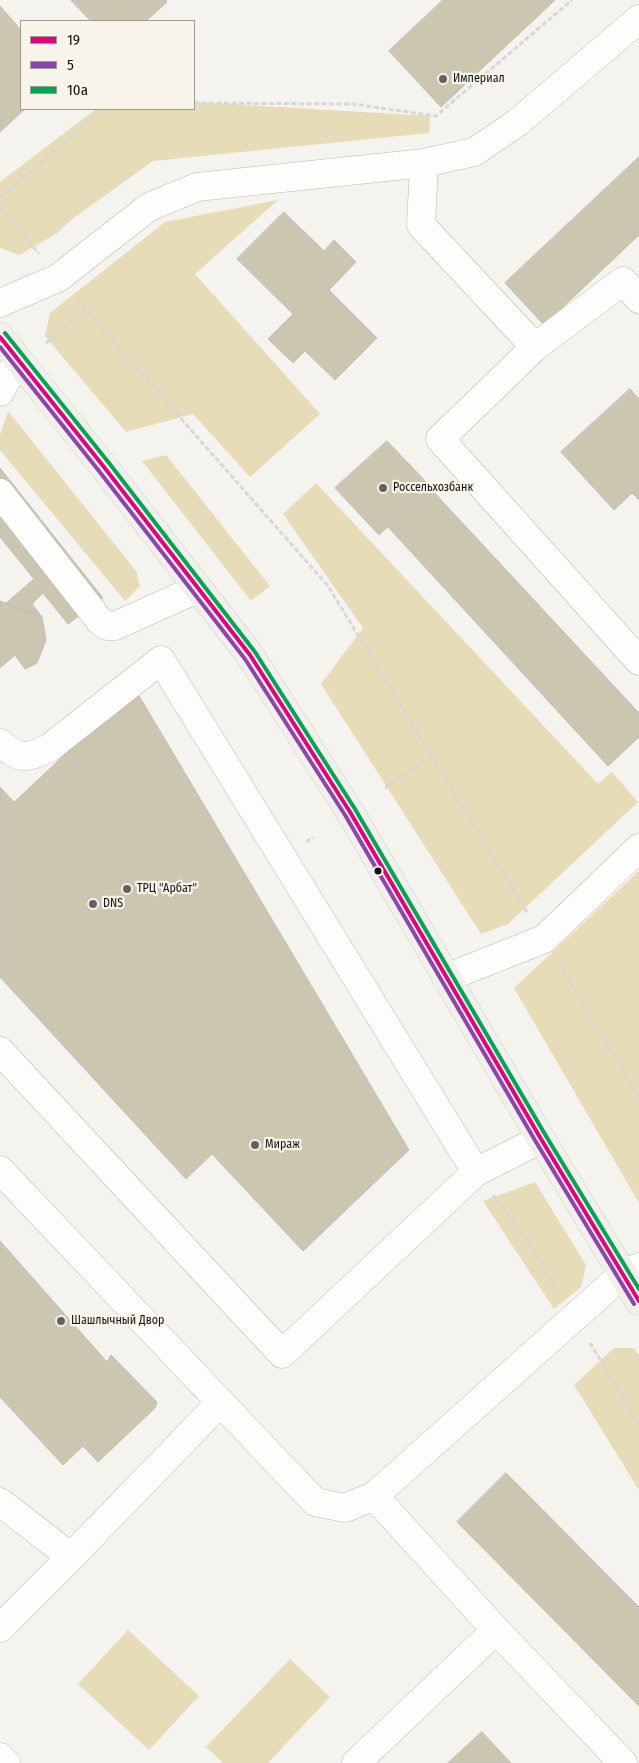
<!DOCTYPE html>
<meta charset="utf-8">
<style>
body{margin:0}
#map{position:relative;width:639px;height:1763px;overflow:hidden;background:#f4f3ed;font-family:"Fira Sans Condensed",sans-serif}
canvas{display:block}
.legend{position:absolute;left:20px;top:20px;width:175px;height:90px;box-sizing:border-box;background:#f7f4ea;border:1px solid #9c9a93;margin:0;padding:6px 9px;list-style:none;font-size:15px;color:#141310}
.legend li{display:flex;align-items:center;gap:10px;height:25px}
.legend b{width:25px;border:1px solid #9c9a93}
</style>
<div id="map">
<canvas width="639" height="1763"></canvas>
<ul class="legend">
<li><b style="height:6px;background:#e5007d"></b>19</li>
<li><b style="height:6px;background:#8e44ad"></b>5</li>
<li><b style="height:6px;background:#00a651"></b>10а</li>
</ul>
</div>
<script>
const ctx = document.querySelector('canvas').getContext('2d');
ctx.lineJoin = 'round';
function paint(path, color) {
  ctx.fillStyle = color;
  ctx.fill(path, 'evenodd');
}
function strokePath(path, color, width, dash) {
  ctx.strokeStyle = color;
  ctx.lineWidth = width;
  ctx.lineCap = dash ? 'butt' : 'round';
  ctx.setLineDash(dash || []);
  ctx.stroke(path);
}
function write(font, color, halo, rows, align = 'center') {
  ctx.font = font + ' "Fira Sans Condensed",sans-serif';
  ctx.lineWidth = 4.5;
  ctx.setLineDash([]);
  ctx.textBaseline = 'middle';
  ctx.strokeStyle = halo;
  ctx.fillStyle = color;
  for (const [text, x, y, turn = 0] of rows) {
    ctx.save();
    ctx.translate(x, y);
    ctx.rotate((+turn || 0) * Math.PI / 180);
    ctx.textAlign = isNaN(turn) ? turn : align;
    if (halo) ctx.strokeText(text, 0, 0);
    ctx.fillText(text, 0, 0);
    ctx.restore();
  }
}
paint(new Path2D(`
 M194 102 430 116 429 133 153 161 71 220 56 234 19 255 0 248V182L96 109H194Z
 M278 200 195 274 320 414 250 477 193 414 126 432 45 336 50 313 165 222Z
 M8 411 136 571 140 586 125 601 0 450V435Z
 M166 455 270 586 251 601 142 461Z
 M316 483 598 784 612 772 638 802 508 924 481 934 321 684 363 628 283 514Z
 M639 871V1203L514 988Z
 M535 1182 586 1265 581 1287 554 1309 483 1201Z
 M614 1348H634L639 1356V1490L574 1385Z
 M128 1630 199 1696 149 1750 78 1684Z
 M290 1659 330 1697 268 1763H223L206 1747Z`), '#e6dcb7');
const building = new Path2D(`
 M71 0H166L167 2 146 21H91Z
 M443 0H555L441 107 389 51Z
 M0 6 21 30V109H25L0 132Z
 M639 157V235L544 325 505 283Z
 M284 212 324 251 334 240 356 262 329 290 377 338 335 380 305 351 293 363 268 339 293 314 237 259Z
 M630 389 639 399V500L632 493 614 510 561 452Z
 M387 441 431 487 379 535 335 488Z
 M0 468 103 598 68 624 43 593 32 604 42 617 6 603 34 579 0 537Z
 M430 488 639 713V737L608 766 388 527Z
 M0 601 42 617 46 640 37 663 25 669 15 655 0 668Z
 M135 689 409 1150 303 1251 212 1154 186 1179 0 977V787L14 802Z
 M0 1241 107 1362 111 1355 157 1402 155 1408 98 1462 83 1446 63 1465 0 1397Z
 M506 1473 639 1607V1706L457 1522Z
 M482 1732 511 1763H448Z`);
paint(building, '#ccc6b0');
strokePath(building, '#bfbeb9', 1);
const minor = new Path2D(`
 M424 163 421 225 535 347 440 439 639 661
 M0 303 58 278 149 207 197 187 424 163 474 152 517 123 639 19
 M535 347 623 281 639 299
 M0 392 17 361
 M0 493 100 621 107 626H115L197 589
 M0 743C20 760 26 759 49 748L161 660 476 1172
 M446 978 544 939 639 848
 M0 1051 282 1354 476 1172 541 1139
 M0 1170 315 1502 345 1508 374 1496 623 1274 639 1267
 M374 1496 496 1630 623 1763
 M0 1502 71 1557
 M0 1628 71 1557 220 1403
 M0 1757 6 1763
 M356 1763 496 1630`);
const major = new Path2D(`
 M0 337 104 467 250 655 350 812 541 1139 639 1301`);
strokePath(minor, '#bab9b4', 29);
strokePath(major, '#d1d0cd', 29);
strokePath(new Path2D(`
 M194 103 353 104 436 116 572 0
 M0 198 102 109
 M0 206 39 254
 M77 300 328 586 528 914
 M46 343 85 309
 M385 788 432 756
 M306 842 313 837
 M559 964 639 1097
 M493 1195 531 1246 559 1293
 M590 1343 639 1424`), '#d7d7d5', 3, [5, 2.5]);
strokePath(minor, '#fdfdfc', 28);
strokePath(major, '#f2f0ea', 28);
strokePath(new Path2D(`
 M0 337 104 467 250 655 350 812 541 1139 639 1301`), '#e5007d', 4);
strokePath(new Path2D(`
 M0 347 99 471 245 659 345 815 536 1142 634 1304`), '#8e44ad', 4);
strokePath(new Path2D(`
 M5 333 109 463 255 652 355 809 546 1136 639 1289`), '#00a651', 4);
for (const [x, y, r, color] of [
 [443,79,5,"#62615d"],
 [383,488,5,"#62615d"],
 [378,871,4.5,"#141310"],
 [127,889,5,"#62615d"],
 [93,904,5,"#62615d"],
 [255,1145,5,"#62615d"],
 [61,1321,5,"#62615d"]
]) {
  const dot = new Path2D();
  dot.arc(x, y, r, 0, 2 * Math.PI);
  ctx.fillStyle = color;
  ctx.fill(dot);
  strokePath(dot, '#f7f4ea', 2);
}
write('12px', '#141310', '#f7f4ea', [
 ["Империал",453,79],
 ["Россельхозбанк",393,488],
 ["ТРЦ \"Арбат\"",137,889],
 ["DNS",103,904],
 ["Мираж",265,1145],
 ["Шашлычный Двор",71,1321]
], 'left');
</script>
